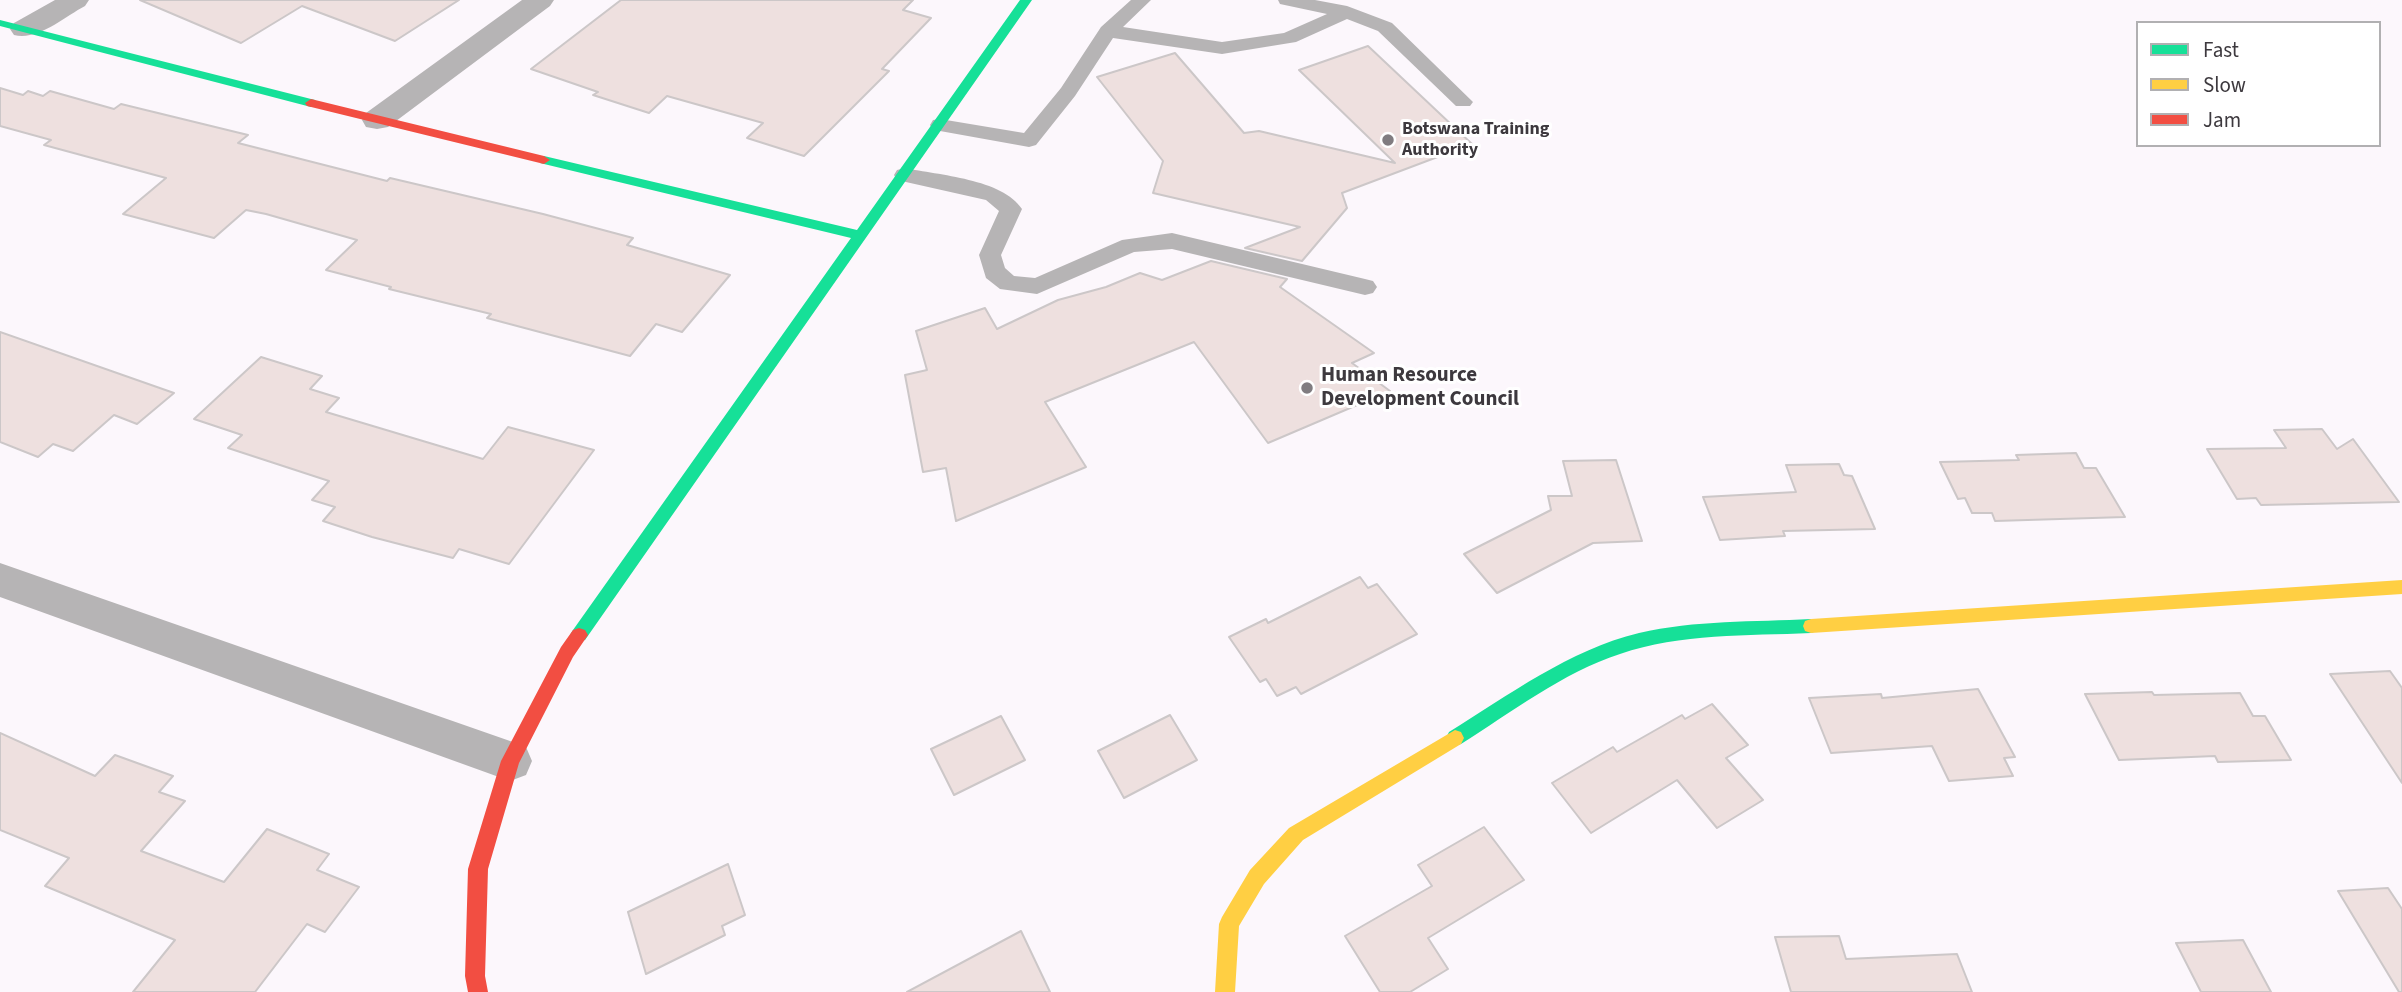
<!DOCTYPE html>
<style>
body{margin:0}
#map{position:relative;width:2402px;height:992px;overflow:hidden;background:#fcf7fc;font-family:"Source Sans 3",sans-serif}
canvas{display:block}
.legend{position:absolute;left:2136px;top:21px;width:245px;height:126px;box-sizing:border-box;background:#fff;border:2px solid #b1b0b2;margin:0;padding:9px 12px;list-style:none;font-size:21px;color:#3d393e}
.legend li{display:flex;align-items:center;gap:14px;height:35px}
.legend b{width:35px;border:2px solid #b1b0b2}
</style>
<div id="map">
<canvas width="2402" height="992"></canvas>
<ul class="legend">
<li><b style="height:9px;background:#16e098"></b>Fast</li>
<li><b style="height:9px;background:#ffcf43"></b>Slow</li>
<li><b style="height:9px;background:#f24e42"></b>Jam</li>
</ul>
</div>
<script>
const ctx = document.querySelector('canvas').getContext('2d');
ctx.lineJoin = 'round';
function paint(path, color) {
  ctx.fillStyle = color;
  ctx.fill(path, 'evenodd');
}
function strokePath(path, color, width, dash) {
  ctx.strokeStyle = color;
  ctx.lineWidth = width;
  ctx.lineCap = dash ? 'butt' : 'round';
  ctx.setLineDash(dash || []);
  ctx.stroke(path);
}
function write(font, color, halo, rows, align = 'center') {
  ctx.font = font + ' "Source Sans 3",sans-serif';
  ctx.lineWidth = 6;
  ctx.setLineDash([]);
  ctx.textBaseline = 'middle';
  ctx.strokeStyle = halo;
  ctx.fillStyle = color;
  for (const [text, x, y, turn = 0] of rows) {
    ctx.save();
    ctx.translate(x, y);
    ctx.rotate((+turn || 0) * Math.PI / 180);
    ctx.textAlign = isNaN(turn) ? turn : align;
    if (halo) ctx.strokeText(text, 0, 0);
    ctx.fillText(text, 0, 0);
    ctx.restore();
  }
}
const building = new Path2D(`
 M140 0H459L395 41 302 6 241 43Z
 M621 0H913L903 10 931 18 882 69 889 71 804 156 747 138 763 123 667 96 649 113 593 95 598 92 531 69Z
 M1368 46 1472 144 1342 193 1347 208 1302 261 1245 248 1300 227 1153 193 1163 161 1097 77 1175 53 1244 133 1259 131 1395 163 1299 70Z
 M0 88 23 95 28 91 43 96 50 91 114 109 121 104 248 135 238 143 387 181 390 178 543 214 633 238 627 245 730 275 682 332 656 324 630 356 487 318 491 314 389 289 391 287 326 270 357 240 266 214 246 210 214 238 123 214 166 178 44 145 51 140 0 126Z
 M1211 261 1287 279 1280 287 1374 353 1352 363 1390 391 1268 443 1194 342 1045 402 1086 467 956 521 946 468 923 472 905 375 927 370 916 331 985 308 997 329 1058 300 1106 287 1140 273 1162 280Z
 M0 332 174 393 137 424 114 415 73 451 53 444 38 457 0 442Z
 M261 357 322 376 310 389 339 398 326 412 483 459 508 427 594 450 509 564 459 549 453 558 372 537 323 521 335 507 312 500 329 481 228 448 242 435 194 419Z
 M2322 429 2337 449 2353 439 2399 502 2261 505 2256 498 2237 499 2207 449 2286 448 2274 430Z
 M2076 453 2084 468H2096L2125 517 1995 521 1992 513H1972L1965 498 1958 499 1940 462 2019 460 2016 455Z
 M1616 460 1642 541 1593 543 1497 593 1464 554 1551 510 1548 496H1572L1563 461Z
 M1839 464 1844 475 1852 476 1875 529 1783 531 1785 536 1720 540 1703 497 1796 492 1786 465Z
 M1360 577 1368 588 1377 584 1417 634 1301 694 1296 687 1277 696 1266 679 1260 682 1229 637 1266 619 1268 623Z
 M2390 671 2402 688V783L2330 674Z
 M1978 689 2015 757 2004 758 2013 776 1949 781 1932 746 1831 753 1809 698 1881 694 1882 698Z
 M2152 692 2154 695 2240 693 2253 716H2265L2291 760 2218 762 2215 756 2119 760 2085 694Z
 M1712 704 1748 745 1726 758 1763 800 1717 828 1677 780 1591 833 1552 783 1613 747 1617 752 1682 715 1685 719Z
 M1170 715 1197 760 1124 798 1098 751Z
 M1001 716 1025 760 954 795 931 749Z
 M0 733 95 776 115 755 173 776 159 792 185 801 141 851 224 882 267 829 329 854 317 870 359 887 325 932 307 924 255 992H133L175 940 45 886 69 858 0 830Z
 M1484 827 1524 880 1428 938 1448 969 1410 992H1380L1345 936 1432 886 1418 865Z
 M728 864 745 915 722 926 725 935 646 974 628 912Z
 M2388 888 2402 909V992H2399L2338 891Z
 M1021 931 1050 992H907Z
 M1839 936 1846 959 1957 954 1972 992H1791L1775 937Z
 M2243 940 2271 992H2201L2176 943Z`);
paint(building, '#eee0df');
strokePath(building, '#ccc7c8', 2);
paint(new Path2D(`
 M1131 0H1151L1123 27 1222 42 1284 33 1327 14 1280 4 1278 0H1315L1347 6 1392 23 1473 102 1470 106H1456L1378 31 1347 19 1296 42 1222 54 1113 38 1075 96 1036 145 1029 147 940 131 933 130 930 125 933 120 940 119 1024 133 1061 88 1101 27Z
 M905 168C938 175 1003 179 1022 209L1001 255 1005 268 1014 276 1035 278 1122 240 1172 233 1365 279 1373 281 1377 287 1373 293 1365 295 1172 249 1134 252 1037 294 1000 289 986 278 979 255 999 211 986 200 897 180 894 175 897 170Z`), '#b6b4b5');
paint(new Path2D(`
 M55 0H89L85 6C64 17 38 41 14 35L10 29 14 23Z
 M522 0H554L550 6 388 127 377 129 366 127 362 120 366 113Z
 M0 563 510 741 526 747 532 761 526 775 510 781 0 597Z`), '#b6b4b5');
paint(new Path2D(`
 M1020 0H1032L585 640 579 642 573 640 570 635 573 630 851 238 544 164 540 163V157L544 156 857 230Z
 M0 20 315 100 317 103 311 107 0 26Z
 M1811 619 1817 621 1819 626 1817 631 1811 633C1747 636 1681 633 1620 654 1562 673 1512 712 1461 744L1455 746 1449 744 1446 738 1449 732C1509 695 1569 650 1639 633 1695 620 1754 622 1811 619Z`), '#16e098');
paint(new Path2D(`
 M2402 580V594L1811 633 1805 631 1803 626 1805 621 1811 619Z
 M1455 730 1461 732 1464 738 1461 744 1303 840 1264 884 1239 926 1235 992H1215L1219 924 1222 917 1250 870 1289 828Z`), '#ffcf43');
paint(new Path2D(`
 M311 99 544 156 550 160 544 164 307 106 305 103Z
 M579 628 585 630 588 635 573 657 519 763 488 869 485 976 488 992H468L465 976 468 869 501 761 561 647 573 630Z`), '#f24e42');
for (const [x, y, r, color] of [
 [1388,140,7,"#807c80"],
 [1307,388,7,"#807c80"]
]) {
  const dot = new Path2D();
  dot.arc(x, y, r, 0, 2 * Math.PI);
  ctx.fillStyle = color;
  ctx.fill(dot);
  strokePath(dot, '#fff', 2.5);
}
write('bold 18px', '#3d393e', '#fff', [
 ["Botswana Training",1402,130],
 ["Authority",1402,151]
], 'left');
write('bold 21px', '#3d393e', '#fff', [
 ["Human Resource",1321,376],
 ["Development Council",1321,400]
], 'left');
</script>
